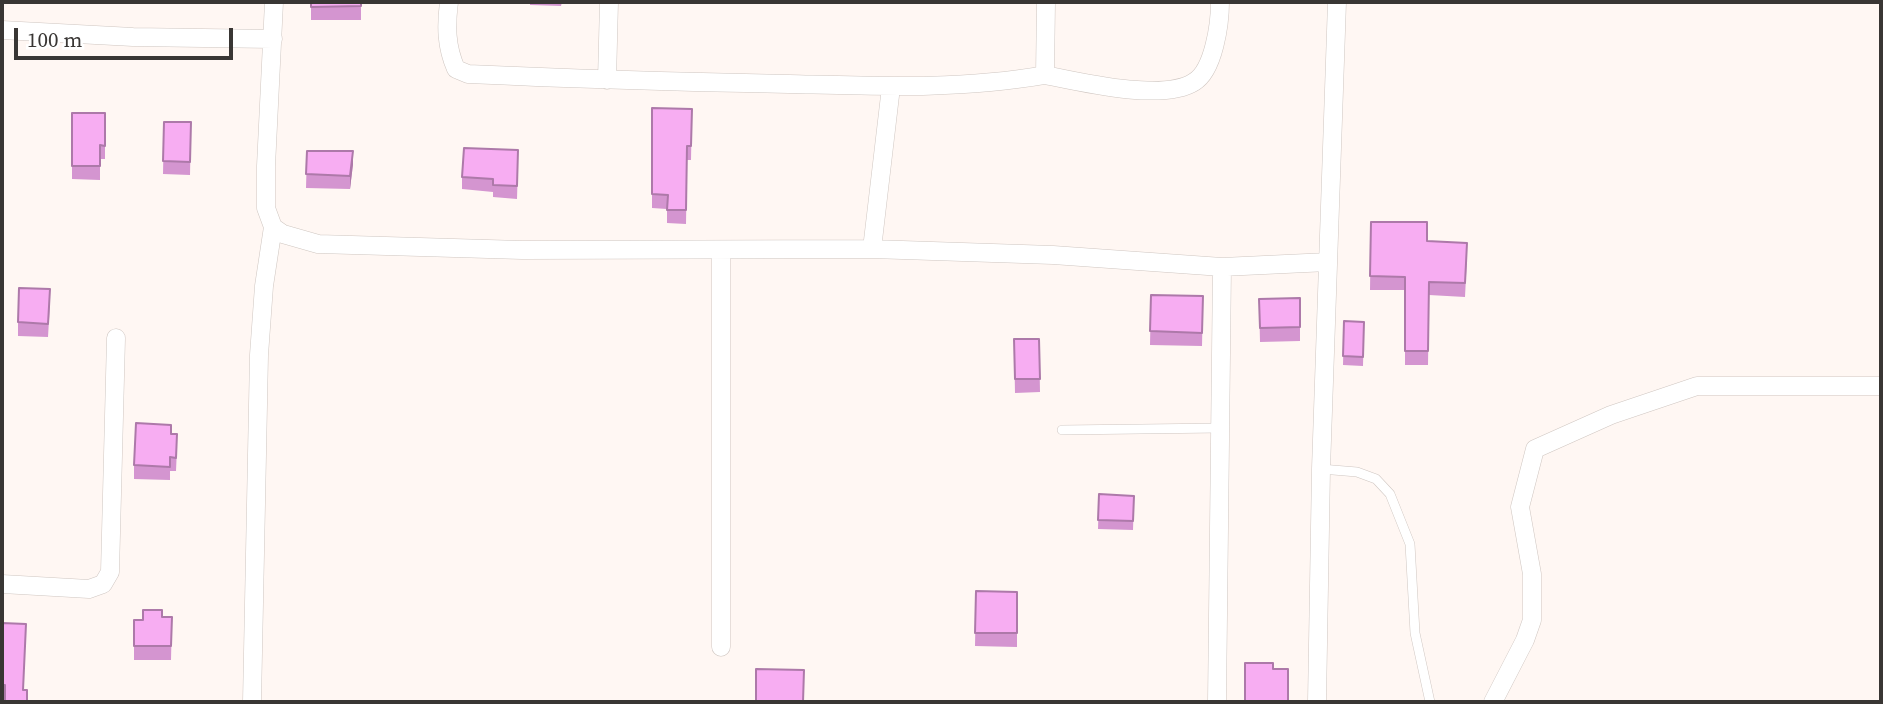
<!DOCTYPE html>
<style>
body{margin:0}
#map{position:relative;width:1883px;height:704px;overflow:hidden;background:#fff7f3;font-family:"Source Serif 4",serif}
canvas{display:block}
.frame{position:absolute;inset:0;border:4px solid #393634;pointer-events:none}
.scale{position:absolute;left:14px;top:28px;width:219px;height:32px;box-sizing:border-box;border:4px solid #393634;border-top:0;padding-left:9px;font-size:21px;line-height:24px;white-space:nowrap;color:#393634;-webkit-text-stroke:5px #fff;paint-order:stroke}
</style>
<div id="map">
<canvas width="1883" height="704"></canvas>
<div class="frame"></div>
<div class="scale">100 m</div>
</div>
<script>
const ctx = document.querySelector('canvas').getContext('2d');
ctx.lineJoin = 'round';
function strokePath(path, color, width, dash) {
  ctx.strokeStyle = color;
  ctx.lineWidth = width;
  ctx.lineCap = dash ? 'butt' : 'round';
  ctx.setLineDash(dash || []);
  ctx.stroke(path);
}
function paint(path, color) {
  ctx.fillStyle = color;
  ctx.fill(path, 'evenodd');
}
const service = new Path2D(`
 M1062 430 1220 428
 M1321 469 1357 472 1376 479 1390 494 1410 544 1415 633 1430 702`);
const minor = new Path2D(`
 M449 2C446 26 446 46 456 69L468 74C575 79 682 82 789 84 874 86 960 90 1045 75L1046 2
 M2 30 133 37 273 39
 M1045 75C1080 82 1163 102 1194 82 1214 70 1220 23 1220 2
 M607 80 609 2
 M273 227 283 234 318 244 522 250 872 249 1053 255 1222 267
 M872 249 891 87
 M721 251V647
 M2 584 89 589 103 584 110 572 116 338
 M252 702 259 355 264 286 273 227 266 208V166L274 2
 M1217 702 1222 267 1328 262
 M1317 702 1321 469 1337 2
 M1493 702 1525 640 1532 620V574L1520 507 1535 449 1611 415 1697 386H1881`);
strokePath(service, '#cfc6c1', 10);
strokePath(minor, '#cfc6c1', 19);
strokePath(service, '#fff', 9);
strokePath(minor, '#fff', 18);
paint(new Path2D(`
 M311 2H361V20H311Z
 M530 2H562L561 6 530 5Z
 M652 108 692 109 691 160H687L686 224 667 223V209L652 208Z
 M72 113H105V159H100V180L72 179Z
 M164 122H191L190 175 163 174Z
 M307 151 353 164 350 189 306 188Z
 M518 163 517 199 493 197V192L462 189V177Z
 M1371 222 1427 241 1467 257 1465 297 1429 295 1428 365H1405V290H1370Z
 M1151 295 1203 296 1202 346 1150 345Z
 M1300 298V341L1260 342 1259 299Z
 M50 303 48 337 18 336V322Z
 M1344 321 1364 322 1363 366 1343 365Z
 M1014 339H1039L1040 392 1015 393Z
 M171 434 177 448 176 471H170V480L134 479V465Z
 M1099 494 1134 496 1133 530 1098 529Z
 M976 591 1017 592V647L975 646Z
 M162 617H172L171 660H134V620H143Z
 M2 623 26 624 5 694H2Z`), '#d495d0');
paint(new Path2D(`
 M353 151V164L350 189V176Z`), '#ad79a9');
const building = new Path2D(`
 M311 2H361V6L311 7Z
 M652 108 692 109 691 146H687L686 210H667L668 195 652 194Z
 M72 113H105V146L100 145V166H72Z
 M164 122H191L190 162 163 161Z
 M464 148 518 150 517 186 493 185V179L462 177Z
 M307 151H353L350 176 306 174Z
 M1371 222H1427V241L1467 243 1465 283 1429 282 1428 351H1405V277L1370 276Z
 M19 288 50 289 48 324 18 322Z
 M1151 295 1203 296 1202 333 1150 331Z
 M1300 298V327L1260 328 1259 299Z
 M1344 321 1364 322 1363 357 1343 356Z
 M1014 339H1039L1040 379H1015Z
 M136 423 171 425V434H177L176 458 170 457V467L134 465Z
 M1099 494 1134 496 1133 521 1098 520Z
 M976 591 1017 592V633H975Z
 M143 610H162V617H172L171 646H134V620H143Z
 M2 623 26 624 23 690H27V702H5V685H2Z
 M1245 663H1273V669H1288V702H1245Z
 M756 669 804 670 803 702H756Z`);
paint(building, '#f7adf2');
strokePath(building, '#ad79a9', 2);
</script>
